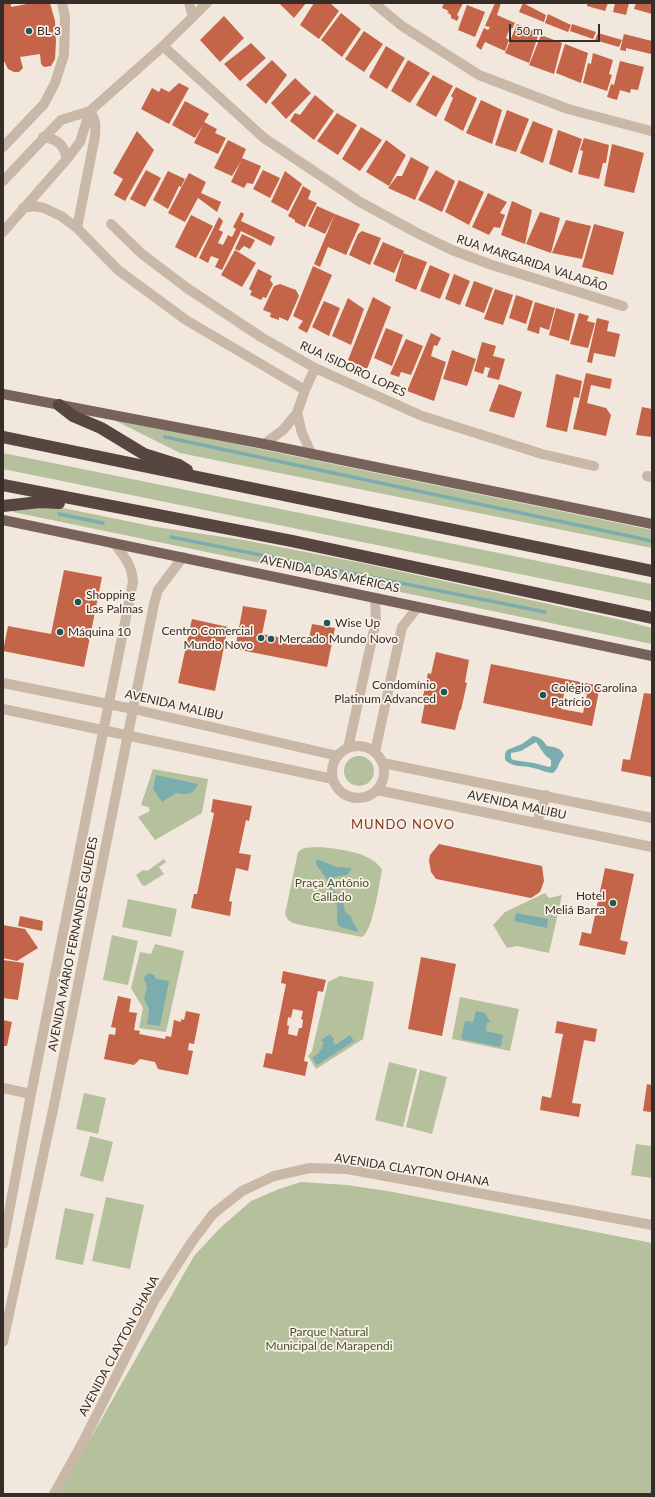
<!DOCTYPE html>
<meta charset="utf-8">
<style>
body{margin:0}
#map{position:relative;width:655px;height:1497px;overflow:hidden;background:#f2e7dc;font-family:Lato,sans-serif}
canvas{display:block}
.frame{position:absolute;inset:0;border:4px solid #362c28;pointer-events:none}
.scale{position:absolute;left:509px;top:24px;width:91px;height:18px;box-sizing:border-box;border:2px solid #362c28;border-top:0;padding-left:5px;font-size:12px;line-height:14px;white-space:nowrap;color:#362c28;-webkit-text-stroke:3px #f9f1e8;paint-order:stroke}
</style>
<div id="map">
<canvas width="655" height="1497"></canvas>
<div class="frame"></div>
<div class="scale">50 m</div>
</div>
<script>
const ctx = document.querySelector('canvas').getContext('2d');
ctx.lineJoin = 'round';
function paint(path, color) {
  ctx.fillStyle = color;
  ctx.fill(path, 'evenodd');
}
function strokePath(path, color, width, dash) {
  ctx.strokeStyle = color;
  ctx.lineWidth = width;
  ctx.lineCap = dash ? 'butt' : 'round';
  ctx.setLineDash(dash || []);
  ctx.stroke(path);
}
function write(font, color, halo, rows, align = 'center') {
  ctx.font = font + ' Lato,sans-serif';
  ctx.lineWidth = 3.5;
  ctx.setLineDash([]);
  ctx.textBaseline = 'middle';
  ctx.strokeStyle = halo;
  ctx.fillStyle = color;
  for (const [text, x, y, turn = 0] of rows) {
    ctx.save();
    ctx.translate(x, y);
    ctx.rotate((+turn || 0) * Math.PI / 180);
    ctx.textAlign = isNaN(turn) ? turn : align;
    if (halo) ctx.strokeText(text, 0, 0);
    ctx.fillText(text, 0, 0);
    ctx.restore();
  }
}
paint(new Path2D(`
 M110 418 652 530V548L180 453Z
 M3 453 652 584V601L3 469Z
 M50 507 63 508 156 527 244 540 362 563 626 621 652 628V644L13 512V510Z
 M344 771a15 15 0 1 1 30 0a15 15 0 1 1-30 0Z
 M153 769 208 779 202 813 155 840 138 817 150 811 148 807 141 805Z
 M317 847C336 848 373 852 382 870 379 884 373 931 362 937L296 924C290 922 287 920 285 914L298 852 304 848Z
 M164 859 166 862 159 867 164 874 145 886 142 885 136 875 143 870 147 871Z
 M545 893 549 898 562 895 549 953 517 946 507 948 493 925 505 912Z
 M128 899 177 909 171 937 122 927Z
 M112 935 138 941 128 985 103 980Z
 M155 944 184 951 166 1032 139 1028 143 1008 131 988 140 952 151 954Z
 M340 976 374 982 363 1039 316 1069 308 1056 312 1051 328 982Z
 M460 997 519 1009 510 1051 452 1039Z
 M389 1062 417 1069 403 1127 375 1120Z
 M420 1070 447 1077 432 1134 406 1127Z
 M84 1093 106 1098 98 1134 76 1129Z
 M90 1136 113 1142 103 1182 80 1176Z
 M636 1144 652 1146V1178L631 1175Z
 M301 1182 347 1185 393 1192 652 1243V1494H59L194 1256 220 1228 251 1201 279 1189Z
 M106 1197 144 1205 130 1269 92 1261Z
 M65 1208 94 1214 83 1265 55 1259Z`), '#b5c09c');
paint(new Path2D(`
 M533 736C540 737 543 740 547 746 555 747 562 748 564 756 558 762 559 769 553 773 546 773 540 769 533 768 523 765 513 768 505 760V754L507 750 522 744ZM536 742 545 755 551 760V766L549 767 534 763 513 760 511 758V753L521 751Z
 M156 775 198 784C193 795 186 795 176 793L162 802 153 789Z
 M317 859 337 867 352 868 347 875 334 877C328 891 335 890 343 899L345 912 351 916 353 923 357 928 358 932 340 927C334 919 339 914 337 905L331 900 328 881 318 867 316 864Z
 M516 913 548 919 547 928 514 921Z
 M149 973 154 975 156 979 169 981 160 1026 147 1024 149 1009 144 999 147 987 144 979 145 976Z
 M476 1011 485 1013 490 1022 487 1023 486 1031 503 1035 501 1047 461 1039 465 1021 473 1022Z
 M330 1034 334 1039 333 1042 335 1045 350 1035 354 1041 317 1065 312 1058 320 1052 319 1050 323 1048 322 1045 324 1044 321 1040Z`), '#7badae');
strokePath(new Path2D(`
 M165 437 652 541
 M59 514 103 523
 M171 537 545 612`), '#7badae', 3.5);
paint(new Path2D(`
 M3 3H11V7L32 3H50L55 21 56 42 55 59 51 66 44 67 41 64 40 54 20 57 23 68 19 72H14L8 69 3 59Z
 M279 3H306L294 18Z
 M314 3H330L339 11 319 39 300 25Z
 M444 3H463L457 15 459 17 457 21 451 18V15L447 12 449 11 442 8Z
 M495 3H501L497 15 515 23 512 29 510 28 506 38 509 40 505 51 485 42 481 50 476 46 484 28 488 30 490 27 485 26Z
 M523 3 546 15 544 22 519 12Z
 M587 3H608L605 11 587 6Z
 M615 3H629L626 15 613 12Z
 M636 3H652V14L634 9Z
 M467 5 485 12 475 37 458 30Z
 M341 13 361 29 342 57 321 40Z
 M548 14 571 25 568 32 545 23Z
 M224 16 244 38 220 62 200 40Z
 M517 24 539 33 529 63 505 53Z
 M572 24 596 32 593 39 570 31Z
 M364 31 383 44 364 72 345 59Z
 M598 33 622 40 619 47 595 40Z
 M624 34 652 41V53L651 54 626 48V51L620 50Z
 M541 35 562 43 554 74 529 65Z
 M251 43 266 58 240 81 224 64Z
 M565 44 588 53 581 83 556 73Z
 M386 46 405 58 387 89 369 77Z
 M593 53 613 60 609 74 612 75 607 91 583 83 588 63 591 64Z
 M272 60 287 75 266 104 246 85Z
 M408 60 430 73 410 103 391 91Z
 M620 61 644 67 638 90 631 89 630 93 620 90 617 100 607 97 611 84 614 85Z
 M433 75 453 86 436 117 416 105Z
 M295 78 311 93 286 119 271 103Z
 M179 83 189 88 169 124 141 109 152 88 159 92 161 88 169 92Z
 M456 87 477 98 463 131 444 120 453 98 451 96Z
 M315 95 334 111 314 140 290 121 295 113 300 115Z
 M481 100 502 110 492 144 466 133Z
 M185 101 209 114 204 122 217 129 215 133 226 138 218 154 194 143 203 125 195 138 172 125Z
 M507 110 529 119 516 152 495 145Z
 M337 113 357 125 338 155 317 141Z
 M533 121 553 129 543 163 520 153Z
 M361 127 382 140 360 171 342 159Z
 M558 130 582 139 572 173 549 164Z
 M137 131 154 150 125 201 114 195 123 179 113 173Z
 M584 138 609 145 606 163H603L599 179 578 174 583 151 580 150Z
 M228 140 246 149 242 158 261 166 253 184 247 183 244 188 231 182 241 161 232 176 214 168Z
 M386 140 406 155 389 186 366 172Z
 M612 144 644 153 634 193 604 186Z
 M411 157 429 167 415 200 388 188 397 176H402Z
 M146 170 161 178 145 207 130 199Z
 M263 170 280 178 270 198 253 189Z
 M436 170 455 181 442 212 418 200Z
 M168 171 185 179 181 187 179 186 168 209 153 200Z
 M285 171 302 184 288 211 271 202Z
 M189 173 206 182 201 193 221 202 217 212 198 198 185 222 168 213Z
 M459 180 484 192 469 225 445 212Z
 M303 186 311 191 308 199 317 203 305 227 295 222V220L288 216Z
 M488 193 507 202 500 213 505 215 500 228 494 227 489 235 472 227Z
 M512 201 532 210 525 244 501 235Z
 M317 206 335 214 325 234 308 226Z
 M241 212 244 214 241 221 275 237 271 246 241 231 222 270 215 267 219 259 211 256 208 263 199 258 219 217 223 221 219 230 223 232 218 243 223 245 228 235 232 237 236 229 233 227Z
 M540 212 560 218 551 253 526 244Z
 M335 214 360 224 346 255 328 247 320 267 314 264Z
 M191 215 213 226 196 258 175 247Z
 M566 220 591 226 582 259 552 253Z
 M594 224 624 232 613 275 582 267Z
 M362 231 381 238 370 265 349 255 358 234Z
 M242 234 255 240 250 249 244 246 239 251 235 249Z
 M383 242 404 251 394 273 373 264Z
 M235 250 256 263 242 287 221 275Z
 M403 253 427 262 416 290 395 281Z
 M430 265 450 274 440 299 420 291Z
 M313 266 332 275 307 333 298 328 303 321 293 316Z
 M258 269 272 276 270 280 273 284 266 298 263 297 261 300 250 295 252 291 249 289Z
 M454 274 470 281 460 305 445 299Z
 M474 281 493 288 484 313 465 306Z
 M280 284 296 290 299 296 288 321 279 317V320L270 317 271 313 263 310 274 286Z
 M495 289 513 295 503 325 484 319Z
 M516 295 533 301 526 324 509 318Z
 M373 297 391 307 367 369 348 360Z
 M348 298 364 309 351 345 332 336Z
 M324 301 340 308 329 336 312 327Z
 M535 302 555 308 549 330 540 327 539 334 527 330Z
 M556 308 575 314 569 341 549 335Z
 M579 313 589 316 587 321 595 323 588 348 570 344Z
 M597 318 609 321 607 331 620 334 615 357 594 353 592 363 587 362Z
 M386 328 403 335 392 366 374 358Z
 M431 333 441 338 437 346 434 345 431 356 446 362 434 401 407 391Z
 M406 339 423 346 411 375 401 372 399 377 390 374Z
 M482 342 496 346 493 356 505 359 499 380 487 377 490 368 485 367 483 374 474 371Z
 M452 350 476 359 467 386 443 379Z
 M586 373 612 379 610 389 591 385 587 403 606 408 611 415 606 436 573 429Z
 M556 374 582 381 579 398 574 397 567 432 546 427Z
 M499 384 522 392 514 418 489 411Z
 M642 407 652 409V437L636 435Z
 M64 570 102 577 84 667 3 651 8 626 51 634Z
 M243 606 267 610 262 634 308 643 312 624 335 628 327 667 235 649Z
 M192 619 228 627 215 691 178 683Z
 M436 652 469 660 465 682 467 683 461 710H460L455 730 421 723 425 702 422 701 428 673 431 674Z
 M491 664 600 686 592 726 483 703ZM565 689 587 694 583 713 561 709Z
 M644 693 652 694V777L621 771 623 759 630 760Z
 M213 799 252 806 249 821 246 820 239 853 251 855 248 871 236 868 229 901 232 902 230 916 191 908 194 894H197L214 813 211 812Z
 M439 844 542 866 544 881 540 892 531 898 436 879 431 872 429 861 430 855Z
 M605 868 634 874 620 940 628 942 625 955 579 945 582 932 591 934Z
 M20 916 43 921 42 931 18 926Z
 M3 925 25 929 38 948 17 961 3 958Z
 M421 957 456 964 442 1036 408 1029Z
 M3 960 24 963 18 1000 3 998Z
 M283 971 326 980 323 992 318 991 304 1061 308 1062 305 1076 263 1067 266 1053 272 1054 286 984 281 983ZM293 1009 303 1011 301 1019 303 1020 302 1028H299L297 1036 288 1034 289 1026 287 1025 288 1017 291 1018Z
 M118 996 131 999 129 1012 137 1013 134 1030 140 1031 139 1034 165 1039 166 1036 171 1037 174 1020 181 1022V1019L184 1020 186 1011 200 1014 194 1044 189 1043 188 1050 193 1051 188 1075 158 1069 155 1062 140 1059 134 1065 104 1059 109 1034 115 1035 116 1028 111 1027Z
 M3 1020 12 1022 7 1046H3Z
 M557 1021 597 1029 595 1042 584 1040 572 1103 581 1104 579 1117 540 1110 542 1096 551 1098 563 1034 555 1033Z
 M647 1084 652 1085V1111L650 1112 643 1111Z`), '#c46448');
strokePath(new Path2D(`
 M189 3 193 17
 M374 3 402 26 479 75 568 109 651 131
 M163 46 264 138 360 202 419 234 452 250 492 265 623 306
 M43 137C58 139 64 145 67 159
 M3 147 44 104 55 83 64 55 65 17 62 3
 M3 181 61 120 90 111 161 48 207 3
 M23 208 34 206 44 208 61 216 77 228 118 270 186 320 305 390
 M111 224 142 254 187 288 261 337 315 368 422 416 542 454 594 466
 M77 228 95 136C96 126 96 120 90 111
 M3 232 67 159 80 142 90 111
 M297 413 302 433 312 455
 M264 444 283 430 297 413 305 390 315 368
 M647 476 652 477
 M3 683 133 709 338 756
 M3 709 333 779
 M332 772a26 26 0 1 1 52 0a26 26 0 1 1-52 0Z
 M348 748 376 621 375 598
 M375 752 402 627 418 607
 M383 763 652 818
 M377 790 652 847
 M537 822 546 795
 M3 1088 31 1094
 M3 1244 31 1094 133 582C132 565 124 556 114 543
 M3 1342 54 1105 154 604 158 590 183 557
 M54 1494 83 1442 154 1301 191 1243 213 1214 242 1191 274 1176 310 1168 347 1169 652 1225`), '#c9b7a8', 10);
strokePath(new Path2D(`
 M3 394 264 444 652 524
 M3 520 652 656`), '#78635a', 10);
strokePath(new Path2D(`
 M59 405 73 416 101 428 144 454 179 465 187 470
 M3 437 652 571
 M3 485 292 541 652 618
 M3 506 40 502 59 503`), '#57463f', 12);
for (const [x, y, r, color] of [
 [29,31,4,"#1e5557"],
 [78,602,4,"#1e5557"],
 [327,623,4,"#1e5557"],
 [60,632,4,"#1e5557"],
 [261,638,4,"#1e5557"],
 [271,639,4,"#1e5557"],
 [444,692,4,"#1e5557"],
 [543,695,4,"#1e5557"],
 [613,903,4,"#1e5557"]
]) {
  const dot = new Path2D();
  dot.arc(x, y, r, 0, 2 * Math.PI);
  ctx.fillStyle = color;
  ctx.fill(dot);
  strokePath(dot, '#f9f1e8', 1.5);
}
write('12px', '#362c28', '#f9f1e8', [
 ["BL 3",37,31],
 ["Shopping",86,595],
 ["Las Palmas",86,609],
 ["Wise Up",335,623],
 ["Centro Comercial",253,631,"right"],
 ["Mundo Novo",253,645,"right"],
 ["Máquina 10",68,632],
 ["Mercado Mundo Novo",279,639],
 ["Condomínio",436,685,"right"],
 ["Platinum Advanced",436,699,"right"],
 ["Colégio Carolina",551,688],
 ["Patrício",551,702],
 ["Hotel",605,896,"right"],
 ["Meliá Barra",605,910,"right"]
], 'left');
write('12px', '#362c28', '#f9f1e8', [
 ["RUA MARGARIDA VALADÃO",532,263,18],
 ["RUA ISIDORO LOPES",353,369,25],
 ["AVENIDA DAS AMÉRICAS",330,574,12],
 ["AVENIDA MALIBU",174,705,13],
 ["AVENIDA MALIBU",517,805,12],
 ["AVENIDA MÁRIO FERNANDES GUEDES",73,944,-79],
 ["AVENIDA CLAYTON OHANA",412,1170,9],
 ["AVENIDA CLAYTON OHANA",119,1346,-62]
]);
write('12px', '#46542c', '#f9f1e8', [
 ["Praça Antônio",332,883],
 ["Callado",332,897],
 ["Parque Natural",329,1332],
 ["Municipal de Marapendi",329,1346]
]);
ctx.letterSpacing = '1px';
write('13px', '#843823', '#f9f1e8', [
 ["MUNDO NOVO",403,825]
]);
ctx.letterSpacing = '0px';
</script>
